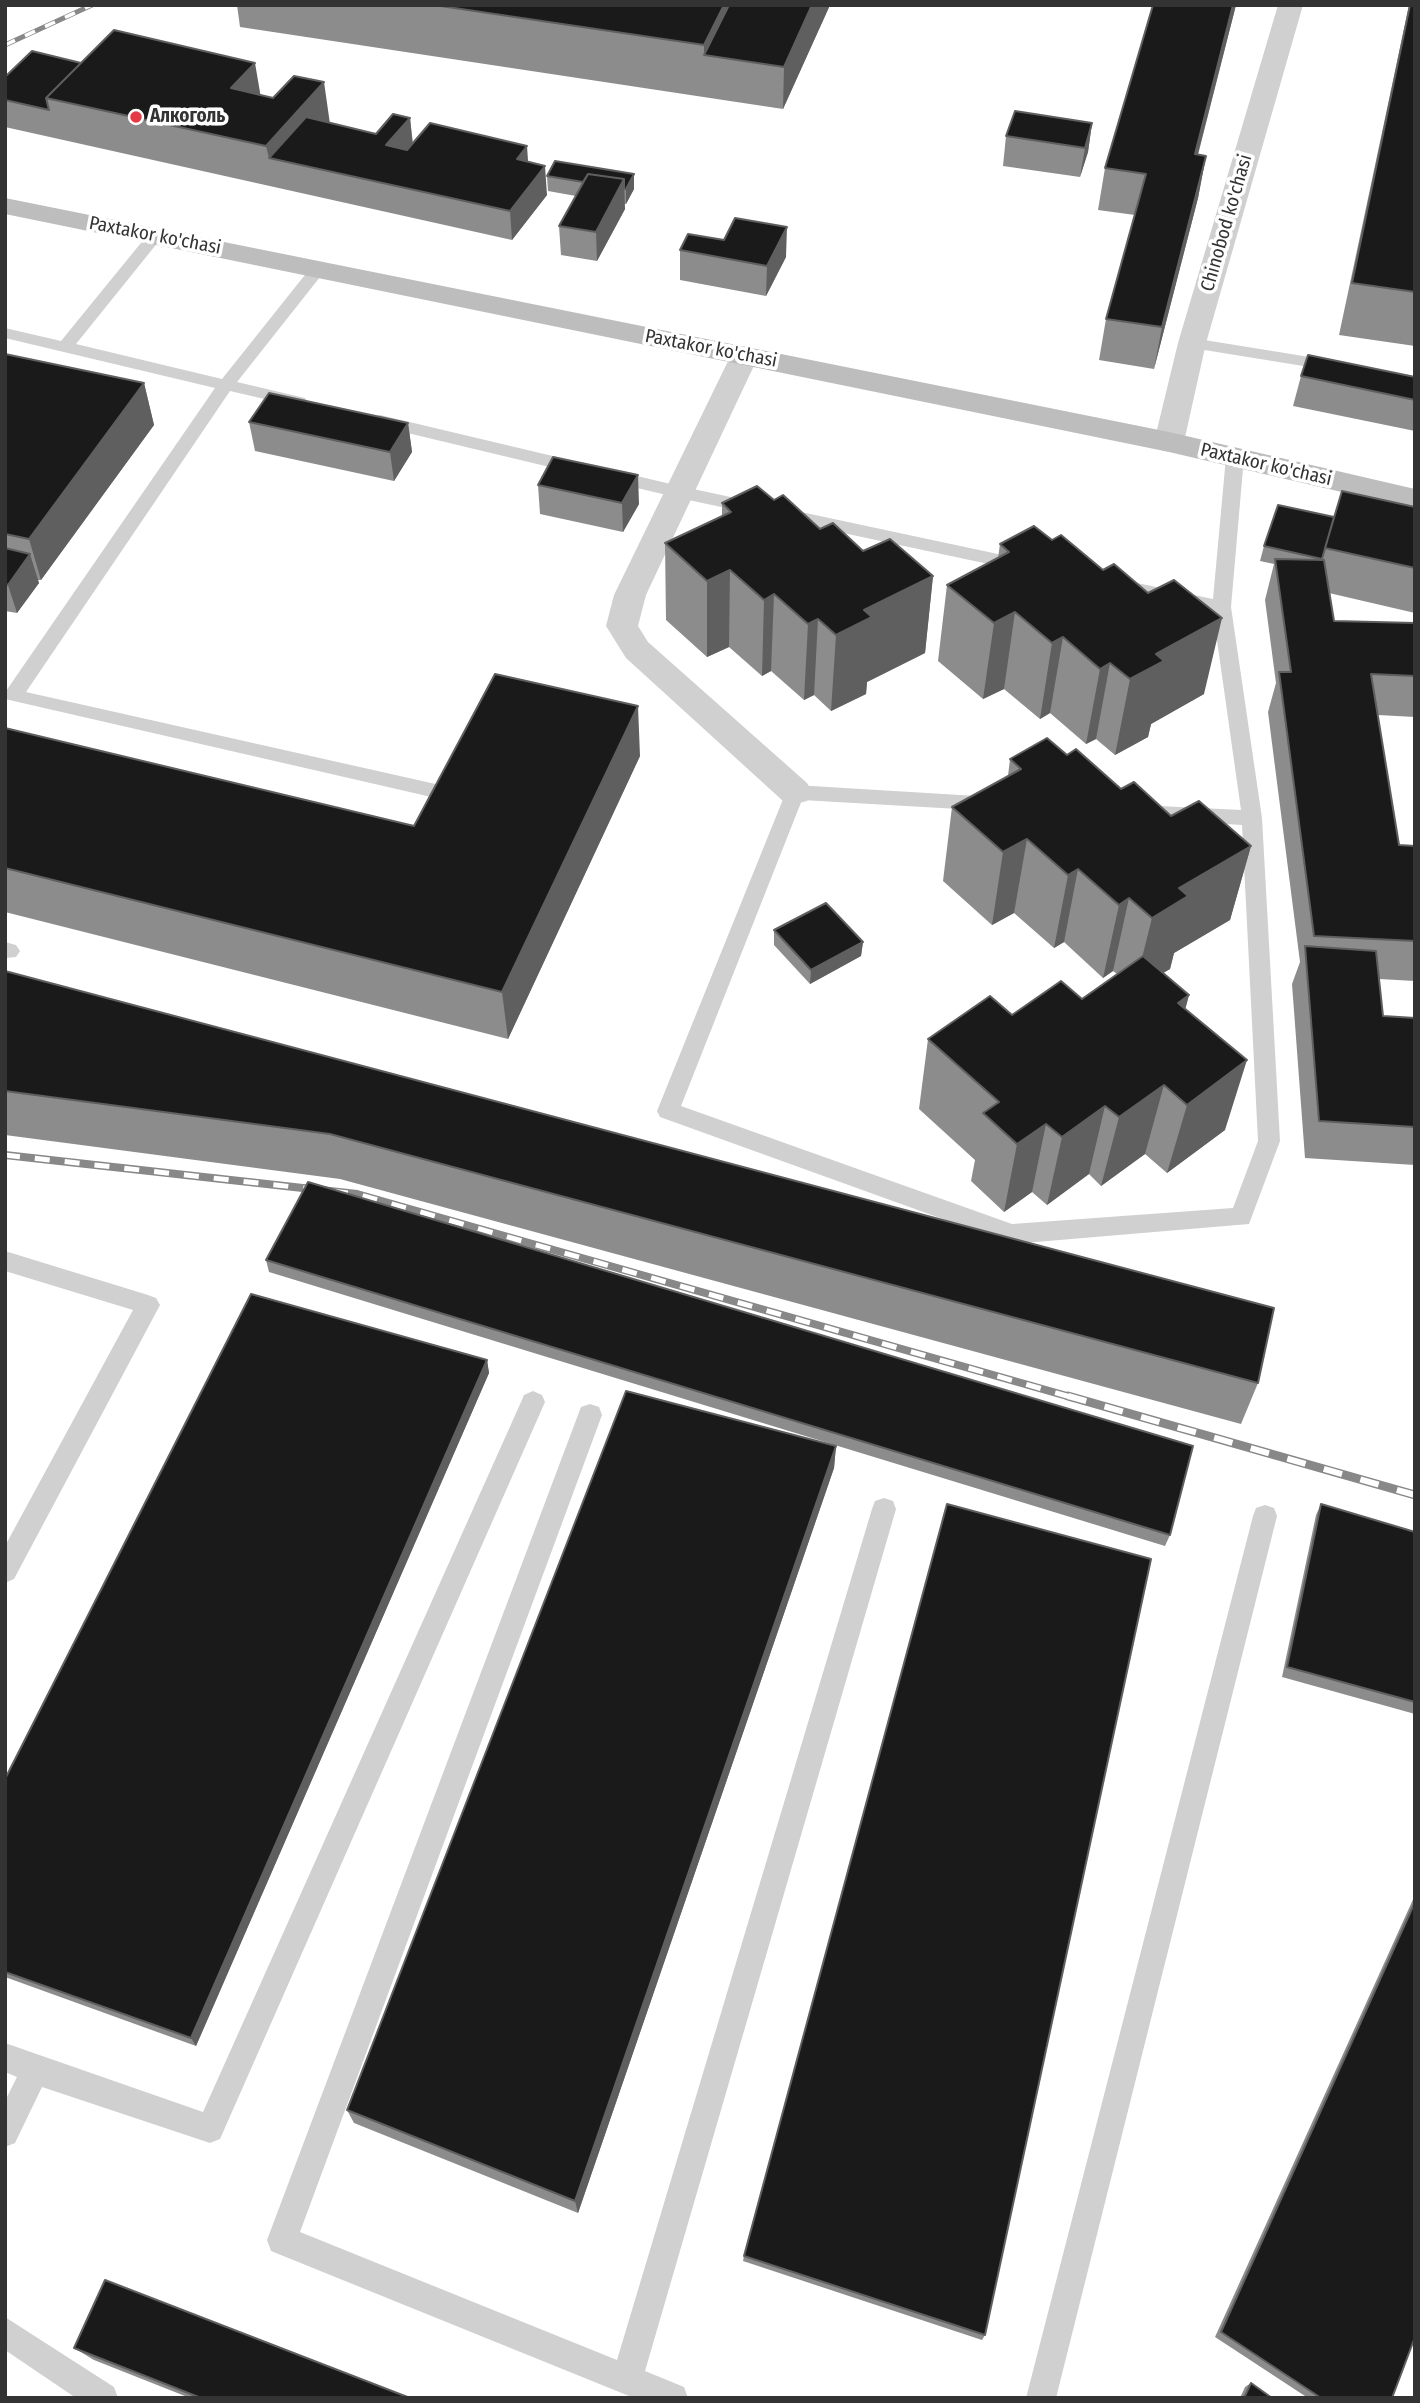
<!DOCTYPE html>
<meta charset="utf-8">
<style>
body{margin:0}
#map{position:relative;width:1420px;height:2403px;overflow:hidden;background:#fff;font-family:"Fira Sans Condensed",sans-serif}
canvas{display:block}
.frame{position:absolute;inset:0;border:7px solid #333;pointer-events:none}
</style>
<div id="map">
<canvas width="1420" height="2403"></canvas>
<div class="frame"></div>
</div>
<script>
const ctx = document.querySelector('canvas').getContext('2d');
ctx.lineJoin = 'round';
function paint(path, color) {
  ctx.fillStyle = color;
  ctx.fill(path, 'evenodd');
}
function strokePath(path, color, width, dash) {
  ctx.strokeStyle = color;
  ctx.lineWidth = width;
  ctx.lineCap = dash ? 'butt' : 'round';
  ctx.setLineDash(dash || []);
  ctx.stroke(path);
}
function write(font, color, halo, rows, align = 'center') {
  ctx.font = font + ' "Fira Sans Condensed",sans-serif';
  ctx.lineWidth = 7;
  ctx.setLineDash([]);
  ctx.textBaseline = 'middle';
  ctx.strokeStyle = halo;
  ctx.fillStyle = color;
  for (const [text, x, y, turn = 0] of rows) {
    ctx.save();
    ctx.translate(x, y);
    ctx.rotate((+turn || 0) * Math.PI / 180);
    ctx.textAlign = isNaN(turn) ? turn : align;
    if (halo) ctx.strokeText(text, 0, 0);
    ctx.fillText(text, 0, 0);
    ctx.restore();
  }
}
paint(new Path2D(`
 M155 231 163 236 76 344 222 379 312 266H324V272L237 382 305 398 308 402 299 407 230 391 26 692 440 785 447 787 450 792 447 797 440 799 5 699 6 691 215 388 5 338V328L61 341 149 233Z
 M1192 338 1334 361 1343 366 1334 371 1186 347 1184 343 1186 339Z
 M380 415 679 486 1026 560 1035 566 1026 572 679 498 374 425 371 421 374 417Z
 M1235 451 1244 457 1231 607 1262 818 1280 1141 1249 1224 1012 1244 660 1117 657 1111 788 787 795 785 993 797 1000 799 1003 804 1000 809 993 811 802 800 681 1106 1012 1224 1233 1208 1258 1141 1242 825 1139 819 1132 817 1129 812 1132 807 1139 805 1241 810 1213 612 1118 591 1109 585 1118 579 1213 599 1226 457Z
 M5 942 16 945 20 951 16 957 5 958Z
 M5 1251 148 1295 156 1298 160 1305 14 1579 5 1583V1546L133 1310 5 1271Z
 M533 1391 542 1395 545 1402 220 2139 210 2143 42 2087 15 2143 5 2147V2101L17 2077 5 2072V2043L203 2112 521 1402 524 1395Z
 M590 1404 599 1407 602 1415 300 2232 617 2360 872 1509 875 1501 884 1498 893 1501 896 1509 645 2371 684 2387 688 2398H634L271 2251 267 2240 578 1415 581 1407Z
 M1265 1505 1274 1508 1277 1516 1056 2398H1026L1253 1516 1256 1508Z
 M5 2317 114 2387 118 2398H76L5 2350Z`), '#d0d0d0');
paint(new Path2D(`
 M745 346 755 349 759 355 646 595 638 626 648 642 807 783 812 792 807 801 795 804 783 801 626 658 606 626 614 595 731 355 735 349Z`), '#d0d0d0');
paint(new Path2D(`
 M1278 5H1303L1206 343 1184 442 1180 449 1169 452 1158 449 1154 442 1178 343Z`), '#d0d0d0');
paint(new Path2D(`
 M5 198 1169 432 1415 489V509L1169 452 5 214Z`), '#bdbdbd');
const railFar2 = new Path2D(`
 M5 45 92 5`);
const railFar1 = new Path2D(`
 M5 1155 357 1194 1074 1398`);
const rail = new Path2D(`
 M1068 1396 1415 1495`);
strokePath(railFar2, '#888', 5);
strokePath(railFar1, '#888', 8);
strokePath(rail, '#888', 9);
strokePath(railFar2, '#fff', 3.5, [11]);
strokePath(railFar1, '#fff', 5, [15]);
strokePath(rail, '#fff', 6, [19]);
paint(new Path2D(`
 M237 5H830L783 109 240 27Z
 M1236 5 1198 155 1206 156 1198 198 1154 369 1099 360 1106 319 1135 215 1098 210 1105 168Z
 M1409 5H1415V346L1339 335Z
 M81 63 261 95 330 123 376 134 410 118 413 144 528 162 547 195 512 240 5 127V77Z
 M1092 123 1088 152 1080 177 1003 166 1006 136Z
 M634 174V189L626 204H624L625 209 597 261 561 255 559 226 576 196 548 191 547 176Z
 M724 240 786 257 766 296 680 280V250Z
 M5 354 144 383 154 425 41 580H38L39 583 17 613 5 611Z
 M1301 376 1415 377V431L1293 406Z
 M249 422 408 423 412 452 394 481 255 451Z
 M538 485 639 504 623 532 540 514Z
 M774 500 820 529 863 551 933 576 925 653 867 682 866 694 831 711 814 695 804 700 771 671 762 676 729 647 707 657 666 620 665 543 722 516V503Z
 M1415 507V613L1329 593 1334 621 1415 623V717L1378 715 1399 845 1415 846V981L1379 979 1383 1016 1415 1018V1165L1305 1158 1292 984 1300 962 1268 712 1276 683 1265 600 1274 564 1260 561 1264 546 1334 517Z
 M1000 544 1204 694 1151 724 1148 737 1115 755 1096 739 1086 744 1050 713 1040 719 1004 689 983 699 938 661 947 585 998 558Z
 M5 728 414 826 640 756 508 1039 5 912Z
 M1067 755 1121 789 1171 816 1251 846 1230 920 1174 953 1170 969 1163 973 1189 995 1185 1010 1225 1130 1167 1173 1145 1154 1101 1186 1089 1174 1047 1205 1032 1192 1004 1212 971 1181 975 1160 919 1109 928 1039 1012 1015 1082 999 1117 974 1113 971 1103 978 1064 942 1054 948 1014 913 992 925 943 881 952 807 1008 776 1010 759Z
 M774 930 863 942 861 956 810 984 774 945Z
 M5 971 1258 1383 1241 1424 340 1179 5 1135Z
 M266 1260 1170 1535 1165 1546 269 1272Z
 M487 1360 489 1373 196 2046 5 1977V1779Z
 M836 1446 834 1468 578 2213 354 2123 347 2110Z
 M1321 1504 1415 1532V1714L1282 1677 1316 1515Z
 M1415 1895V2337L1392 2398H1308L1215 2337Z
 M744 2256 985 2335 982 2340 743 2261Z
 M74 2348 410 2398H190L94 2360Z
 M1251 2383 1272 2398H1240L1245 2387Z`), '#8c8c8c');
paint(new Path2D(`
 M724 5H749L704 55V45Z
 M812 5H830L783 109 784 67Z
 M1233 5H1236L1187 196 1195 154Z
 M255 63 262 104 231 88Z
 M324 82 330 124 269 158 266 146Z
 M410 118 413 148 390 174 386 145Z
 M1092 123 1088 152 1080 177 1085 148Z
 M527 146 529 175 517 159Z
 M1206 156 1198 198 1154 369 1162 327Z
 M545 166 547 195 512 240 510 211Z
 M634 174V189L626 204V189Z
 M624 179 625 209 597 261 596 232Z
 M787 227 786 257 766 296 767 266Z
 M144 383 154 425 41 580 29 539Z
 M408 423 412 452 394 481 390 452Z
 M638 475 639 504 623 532 622 503Z
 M30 554 39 583 17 613 8 585Z
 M730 570 729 647 707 657V581Z
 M933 576 925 653 867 682 866 694 831 711 836 635 864 610Z
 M774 594 771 671 762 676 764 600Z
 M1015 612 1004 689 983 699 994 623Z
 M1222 618 1204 694 1151 724 1148 737 1115 755 1130 679 1156 654Z
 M818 619 814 695 804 700 808 624Z
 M1063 637 1050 713 1040 719 1052 643Z
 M1110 663 1096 739 1086 744 1100 669Z
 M638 706 640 756 508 1039 502 992Z
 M1027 839 1014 913 992 925 1003 852Z
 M1251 846 1230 920 1174 953 1170 969 1134 990 1152 918 1179 888Z
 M1078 869 1064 942 1054 948 1068 875Z
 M1129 898 1113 971 1103 978 1119 905Z
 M863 942 861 956 810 984 811 970Z
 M1189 995 1170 1065 1178 1003Z
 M1247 1060 1225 1130 1167 1173 1187 1105Z
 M1164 1085 1145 1154 1101 1186 1119 1117Z
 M1105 1106 1089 1174 1047 1205 1062 1137Z
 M1046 1124 1032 1192 1004 1212 1017 1144Z
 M487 1360 489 1373 196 2046 191 2038Z
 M836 1446 834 1468 578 2213 575 2201Z`), '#5f5f5f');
const building = new Path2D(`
 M434 5H724L704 45Z
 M729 5H812L784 67 704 55Z
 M1153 5H1233L1195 154 1206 156 1162 327 1106 319 1146 174 1105 168Z
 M1410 5H1415V292L1352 283Z
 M114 30 255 63 231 88 273 98 294 76 324 82 266 146 46 98Z
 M32 51 81 63 46 98 49 110 5 100V77Z
 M1015 111 1092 123 1085 148 1006 136Z
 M393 114 410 118 386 145 407 150 430 123 527 146 517 159 545 166 510 211 269 158 306 117 376 134Z
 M555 161 634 174 626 189H624V179L588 174 583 182 547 176Z
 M588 174 624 179 596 232 559 226Z
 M735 218 787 227 767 266 680 250 688 234 724 240Z
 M5 354 144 383 29 539 5 534Z
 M1308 355 1415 377V400L1301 376Z
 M269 393 408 423 390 452 249 422Z
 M553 457 638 475 622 503 538 485Z
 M757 486 774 500 783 495 820 529 833 523 863 551 890 539 933 576 864 610 872 617 836 635 818 619 808 624 774 594 764 600 730 570 707 581 665 543 731 512 722 503Z
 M1342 491 1415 507V568L1325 548Z
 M1278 505 1334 517 1322 559 1264 546Z
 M1034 526 1052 540 1061 535 1103 570 1114 564 1148 593 1174 580 1222 618 1156 654 1164 661 1130 679 1110 663 1100 669 1063 637 1052 643 1015 612 994 623 947 585 1009 552 1000 544Z
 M5 548 30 554 8 585 5 584Z
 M1275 559 1324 560 1334 621 1415 623V676L1371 674 1399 845 1415 846V941L1314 936 1279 672H1291Z
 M495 674 638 706 502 992 5 868V728L414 826Z
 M1047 738 1067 755 1076 749 1121 789 1134 782 1171 816 1199 801 1251 846 1179 888 1188 896 1152 918 1129 898 1119 905 1078 869 1068 875 1027 839 1003 852 952 807 1021 769 1010 759Z
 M826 903 863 942 811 970 774 930Z
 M1305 946 1376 951 1383 1016 1415 1018V1127L1319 1121Z
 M1143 956 1189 995 1178 1003 1247 1060 1187 1105 1164 1085 1119 1117 1105 1106 1062 1137 1046 1124 1017 1144 983 1113 999 1102 928 1039 990 996 1012 1015 1061 981 1082 999Z
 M5 971 1274 1308 1258 1383 330 1134 5 1091Z
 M308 1182 1193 1446 1170 1535 266 1260Z
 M251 1294 487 1360 191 2038 5 1972V1779Z
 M626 1391 836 1446 575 2201 347 2110Z
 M947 1504 1151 1559 985 2335 744 2256Z
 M1321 1504 1415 1532V1702L1287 1667Z
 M1415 1902V2337L1392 2398H1321L1221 2332Z
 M105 2280 410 2398H201L74 2348Z
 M1251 2383 1272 2398H1244Z`);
paint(building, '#1a1a1a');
strokePath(building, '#5f5f5f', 2);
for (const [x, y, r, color] of [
 [136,117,7,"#e63946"]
]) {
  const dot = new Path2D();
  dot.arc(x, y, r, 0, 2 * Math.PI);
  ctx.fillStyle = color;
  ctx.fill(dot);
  strokePath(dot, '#fff', 2.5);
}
write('bold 19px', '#333', '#fff', [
 ["Алкоголь",150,117]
], 'left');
write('19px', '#333', '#fff', [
 ["Chinobod ko'chasi",1227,223,-74],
 ["Paxtakor ko'chasi",155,236,11],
 ["Paxtakor ko'chasi",711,349,11],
 ["Paxtakor ko'chasi",1266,465,13]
]);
</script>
